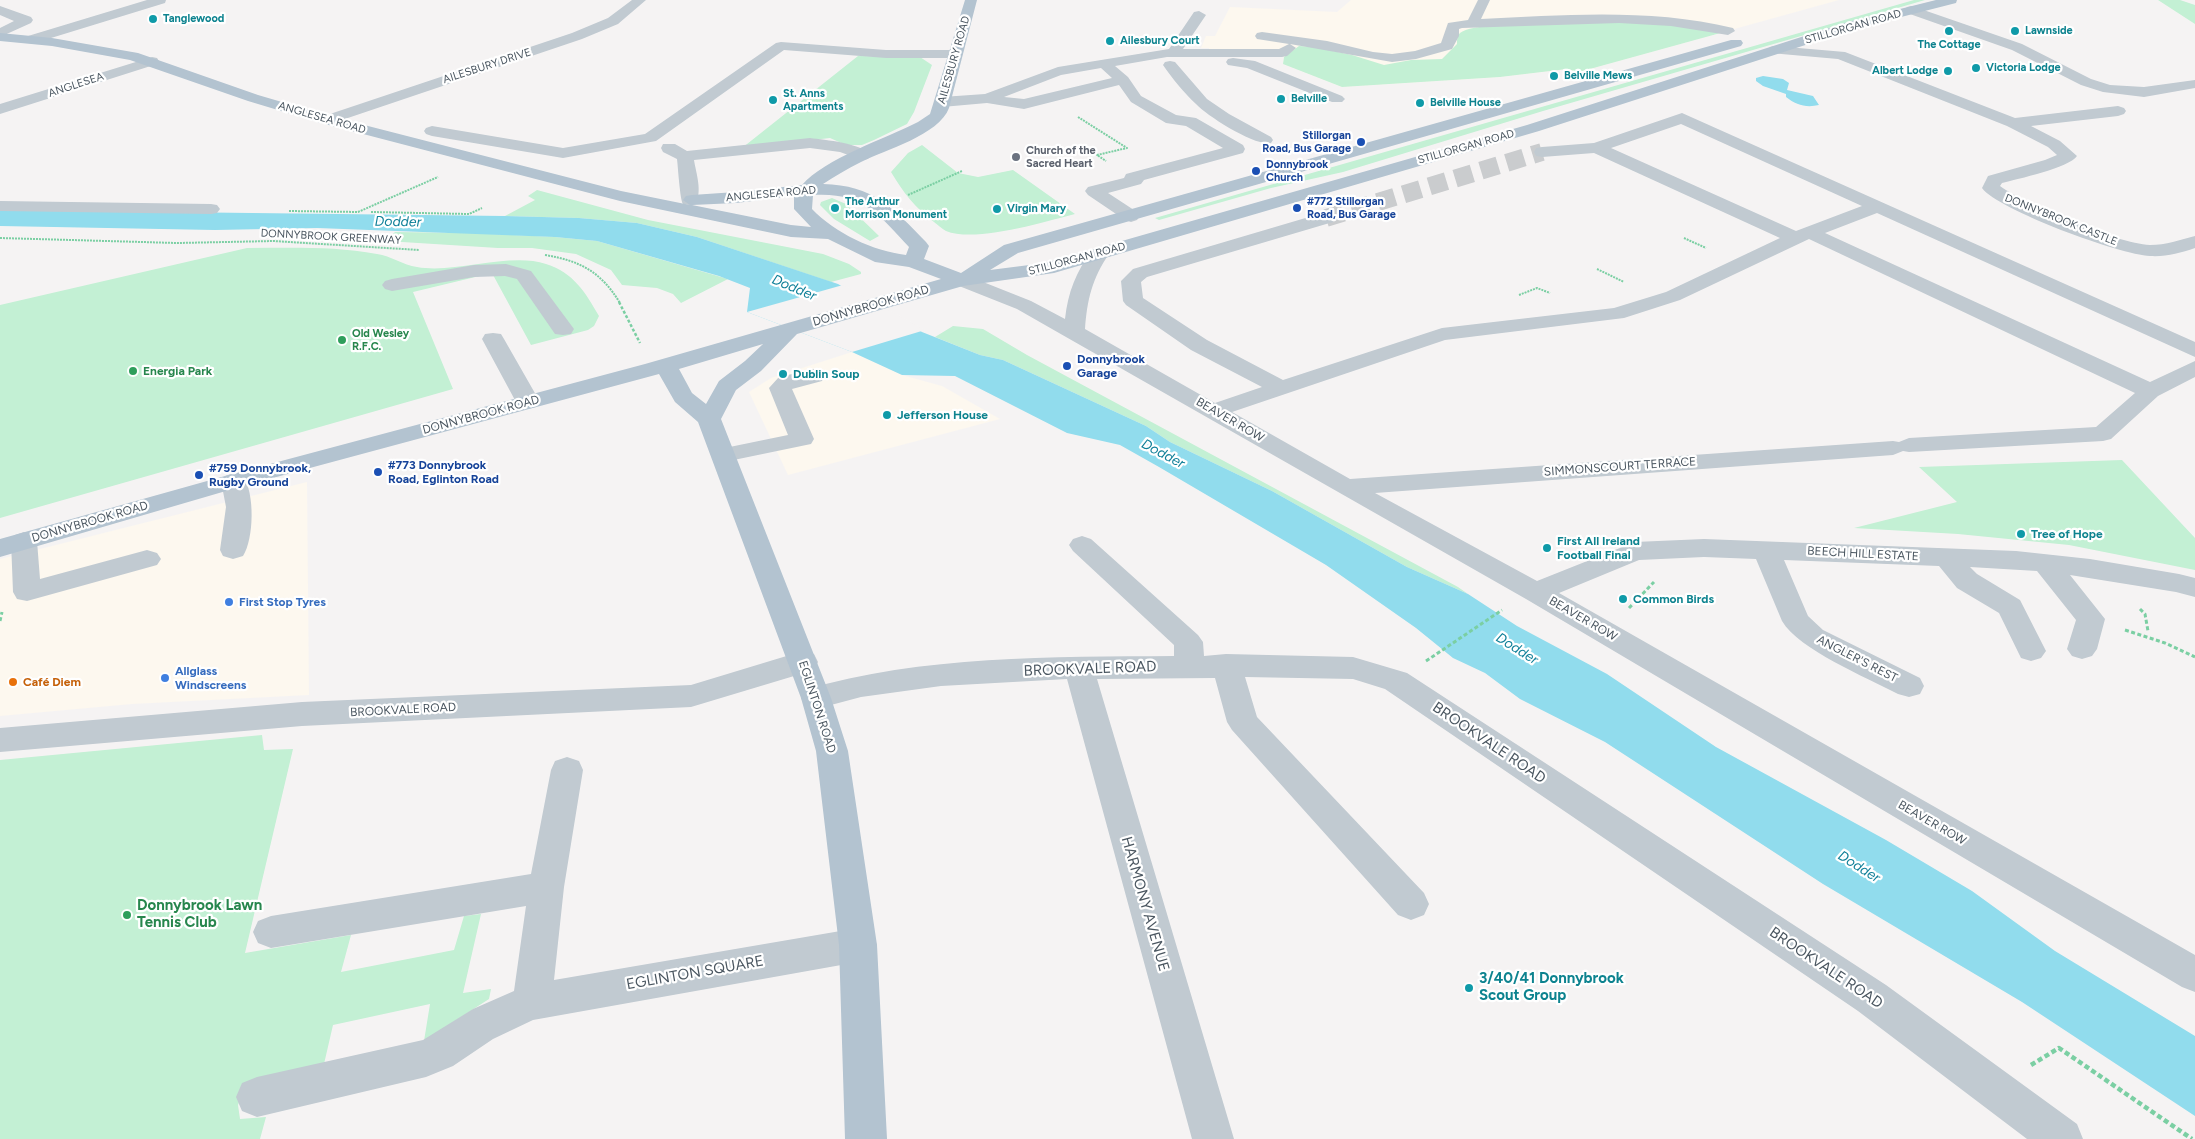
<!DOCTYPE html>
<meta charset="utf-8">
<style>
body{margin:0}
canvas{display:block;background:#f5f3f3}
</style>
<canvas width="2195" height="1139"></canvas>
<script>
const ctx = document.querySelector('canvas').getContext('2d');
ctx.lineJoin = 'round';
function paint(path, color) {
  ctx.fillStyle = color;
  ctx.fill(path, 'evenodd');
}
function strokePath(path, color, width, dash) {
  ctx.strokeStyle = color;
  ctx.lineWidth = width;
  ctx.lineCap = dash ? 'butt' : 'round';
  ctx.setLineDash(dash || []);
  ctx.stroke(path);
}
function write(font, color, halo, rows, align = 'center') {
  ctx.font = font + ' Figtree,sans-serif';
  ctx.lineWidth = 4.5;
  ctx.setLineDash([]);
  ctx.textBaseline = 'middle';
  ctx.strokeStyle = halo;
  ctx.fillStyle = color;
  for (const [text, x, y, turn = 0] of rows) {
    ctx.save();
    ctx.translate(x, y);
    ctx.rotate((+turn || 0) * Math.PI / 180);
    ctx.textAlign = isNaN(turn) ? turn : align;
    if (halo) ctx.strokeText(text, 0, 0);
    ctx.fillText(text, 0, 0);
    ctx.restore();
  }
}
paint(new Path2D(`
 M1351 0H1839L1579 72 1567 69 1500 77 1342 87 1283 64 1284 57 1209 56V48H1201L1206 36H1215L1230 7 1337 12Z
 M852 352 902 375 942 386 1000 419 788 475 749 392 771 378Z
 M307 482 309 695 132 704 0 716V559Z`), '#fdf8ef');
paint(new Path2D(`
 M1914 0H1925L1543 111 1343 172 1271 188 1159 220 1155 218Z
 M2158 0H2180L2195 5V24Z
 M1537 23H1665L1724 32 1579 72 1567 69 1500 77 1342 87 1283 64 1284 57 1299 46 1314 47 1352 55 1384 65 1411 60 1442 59 1457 44C1457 40 1457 36 1460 33 1471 24 1521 24 1537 23Z
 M858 56 920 57 932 65 914 112 907 124 874 140 862 145H846L830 138 742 148Z
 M922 145 958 173 978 177 1013 170 1075 214C1044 222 975 243 946 231 942 229 937 224 934 222 915 208 903 192 891 172L908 153Z
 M537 190 648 220 823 254 849 264 861 272V274L831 282 697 237 637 223 579 218 505 216 535 200 528 196Z
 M832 198 846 204 879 236 870 241 834 219 820 205 821 202Z
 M395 232 470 233 555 237 597 241 728 279 681 303 673 294 657 288 622 285 611 270 576 254 532 248H498L386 241Z
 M247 248C290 248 334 246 377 254 391 256 403 265 417 267 455 274 509 252 546 264 574 273 585 292 599 316L594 326 588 330 531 345 492 273 413 292 453 389 0 518V305Z
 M953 326 983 329 1027 355 1458 587 1468 594 1407 567 1272 491 1170 442 1146 426 1003 360 980 355 935 337Z
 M2122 460 2195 538V570L2069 545 1958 534 1854 528 1957 502 1919 467Z
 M262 735 264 750 293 749 245 953 351 935 341 972 454 950 464 916 481 914 463 993 491 989 489 999 424 1041 430 1004 333 1025 324 1064 243 1091 238 1105 240 1119 266 1117 260 1139H0V760Z`), '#c3f0d4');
paint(new Path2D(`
 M1763 76 1783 79 1789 83 1787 90 1813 96 1819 105C1806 108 1796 105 1786 97V94L1763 86 1756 81V78Z
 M0 210 505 216 579 218 637 223 697 237 838 284 922 332 980 355 1003 360 1146 426 1170 442 1272 491 1407 567 1468 594 1517 626 1607 674 1716 747 1886 840 1972 891 2055 951 2195 1036V1116L2022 1002 1823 884 1605 742 1520 699 1485 673 1453 658 1416 628 1326 565 1159 467 1120 445 1067 433 955 376 902 375 852 352 747 312 750 288 719 276 597 241 555 237 317 228 215 230 0 226Z`), '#91dced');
paint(new Path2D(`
 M843 285 925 330 852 352 747 312Z`), '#f5f3f3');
strokePath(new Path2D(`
 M1326 218 1542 152`), '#caccce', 18, [18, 9]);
strokePath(new Path2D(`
 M1078 117 1127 148 1097 155 1106 161
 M908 195 962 171
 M289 211 358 212 438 177
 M371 212 469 214 482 208
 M0 238 177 243 273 241 419 250
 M1684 238 1706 248
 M545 255C581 261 601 272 620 303
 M1597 269 1624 282
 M1519 295 1537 288 1550 293`), '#7bcfa3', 2, [2, 1]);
strokePath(new Path2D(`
 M619 302 640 343`), '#7bcfa3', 2.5, [3, 2]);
strokePath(new Path2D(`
 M1629 608 1654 582
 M2140 609 2145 614 2148 631
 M0 621 2 612
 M2125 630 2165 643 2195 657
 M1426 661 1502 610`), '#7bcfa3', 3, [4, 2.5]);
strokePath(new Path2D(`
 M2031 1065 2059 1048 2192 1139`), '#7bcfa3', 4.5, [5, 3]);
paint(new Path2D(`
 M147 0H166L165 3 38 42 33 43 26 39 28 36Z
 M632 0H646L618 24 582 39 333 123H321L319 120 321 117 572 33 608 18Z
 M1478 0H1490L1481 19C1564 15 1651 8 1733 28L1735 31 1728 35 1671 26 1619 23 1462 28 1459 29V36L1452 49 1416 59 1392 62 1290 44 1296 48 1287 56 1282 57H1167L1115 66 1128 77 1141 96 1176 115 1196 118 1243 145 1245 149 1243 153 1144 180 1141 184 1108 193 1137 212 1140 216 1137 220 1131 222 1125 220 1088 195 1085 191 1088 187 1124 178 1126 174 1223 148 1186 126 1166 123 1131 102 1119 85 1024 109 987 103 942 107 937 105 934 102 937 99 942 97 985 94 1058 67 1169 49 1194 12 1199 11 1206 15 1183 49H1279L1289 44 1257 39 1255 36 1257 33 1262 32 1327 41 1373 52 1392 54 1415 51 1441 43 1448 23 1468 20ZM1101 68 1112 78 1024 99 1004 97 1061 75Z
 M0 6 31 17 33 20 31 23 0 37V28L14 21 0 15Z
 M1912 6 2022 44 2091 79 2110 85 2144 87 2195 80V88L2144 97 2103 92 2081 85 2012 50 1907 13 1905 10 1907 7Z
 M781 42 886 50H956L963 54 956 58H886L784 50 656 141 563 158 432 136 426 134 424 131 426 128 432 126 563 148 645 134 776 43Z
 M1775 46 1845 52 2015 118 2118 106 2124 108 2126 111 2124 114 2118 116 2031 126 2060 141 2077 156C2069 168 2017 179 2002 183L2000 186C2028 206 2116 243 2150 245 2166 245 2180 240 2195 236V248C2180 253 2166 257 2150 256 2121 255 1998 210 1982 188L1988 176 2045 160 2057 155 2048 147 2007 126 1838 59 1770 53 1768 50 1770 47Z
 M152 57 157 58 159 61 157 64 0 114V104Z
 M1233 58 1255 61 1342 96 1345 99 1342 102H1332L1247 68 1228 65 1226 62 1228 59Z
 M1170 61 1175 62 1207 99 1229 114 1271 137 1273 140 1271 143C1256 147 1207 116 1196 104 1184 93 1172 78 1163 65L1165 62Z
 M1682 113 2195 342V357L1877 213 1825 233 2150 382 2195 361V377L2158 396 2111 439 2103 441 1909 452 1903 451 1893 455 1375 493 1537 581 1635 542 1704 539 2016 551 2090 559 2179 574 2195 578V597L2176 592 2070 575 2105 619 2097 649 2092 656 2082 659 2072 656 2067 649 2076 620 2037 571 1970 567 1977 574 2020 600 2046 651 2041 658 2031 661 2021 658 1999 613 1957 588 1939 566 1784 560 1808 616 1823 630 1920 678 1924 686 1920 694 1909 697 1898 694C1866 677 1799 650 1782 621L1756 559 1704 557 1639 560 1559 593 2195 955V992L2182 987 1526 599 1066 337 1017 309 954 284 951 280 954 276 961 274 968 276 1031 301 1065 319C1068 292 1076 272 1092 250L1099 248 1106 250 1109 254C1092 278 1087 301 1085 329L1215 403 1262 387 1191 350 1126 305 1123 301 1121 281 1133 269 1319 214 1326 212 1333 214 1335 218 1333 222 1147 277 1141 282 1143 298 1207 340 1283 380 1442 328 1614 308 1666 292 1780 238 1594 153 1542 157 1536 156 1534 152 1536 148 1542 147 1594 143ZM1681 124 1862 206 1796 231 1611 148ZM1809 239 2135 393 2096 427 1909 438 1899 442 1893 441 1350 479 1232 412 1445 340 1624 318 1680 300Z
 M810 138C825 140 862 143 870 155L868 159 862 160 840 152 810 148 694 160C696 173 703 192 695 204L689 205 683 204C680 200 678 167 677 159L663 152 661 148 663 144H675L687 151Z
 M0 201 211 204 217 205 220 209 217 213 211 214 0 211Z
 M506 264 531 271 574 329 571 334 563 335 555 334 517 279 505 276 474 277 392 291 385 289 382 285 385 281 392 279 474 265Z
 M493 333 501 334 504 339 540 402 536 407 528 409 520 407 516 402 482 339 485 334Z
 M814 369 822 371 825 376 822 381 792 389 814 439 811 444 724 462 715 460 712 455 715 450 788 435 769 388 779 377Z
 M234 473 243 476C255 493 254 539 243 556L233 559 223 556 220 550 226 507 221 481 225 476Z
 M24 532 33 535 37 541 40 579 147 550 157 553 161 559 157 565 27 601 17 599 13 592 11 541 15 535Z
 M1082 536 1091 539 1198 635 1203 642 1204 656 1226 654 1353 657 1407 673 1886 985 2077 1124 2083 1139H2027L1858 1011 1385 689 1353 679 1245 677 1257 717 1424 893 1429 904 1424 915 1411 920 1398 915 1232 730 1227 722 1215 678 1097 679 1234 1139H1192L1067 679 941 686 861 697 816 709 805 706 801 698 805 690C921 655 1054 657 1174 656V645L1073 551 1069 545 1073 539Z
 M803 651 814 654 818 662 814 670 691 707 302 726 0 752V728L302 702 691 685Z
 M567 757 579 761 583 770 564 887 554 980 858 928 871 933 877 945 871 957 858 962 533 1020 493 1039 453 1066 426 1077 257 1117 242 1111 236 1097 242 1083 257 1077 423 1040 473 1009 514 991 526 906 271 948 258 943 253 932 258 921 271 916 531 874 551 770 555 761Z`), '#c1cad1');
paint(new Path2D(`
 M965 0H977L949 108C939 135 885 150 861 162 847 169 835 176 823 184 873 185 893 208 926 242L929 246 924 259 961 273 1004 245 1731 40H1741L1743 43 1741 46 1018 253 990 270 1045 263 1527 125 1848 22 1936 0H1957L1956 3 1858 28 1539 131 1054 273 963 286 797 334 761 371 736 390 721 419 831 698 848 751 877 945 887 1139H845L839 945 816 751 801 698 698 422 675 402 659 374 243 486 0 557V539L225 476 645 364 941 279 909 267 875 262 828 239 791 237 620 201 321 123 248 101 130 60 52 46 0 41V33L52 38 138 53 258 95 333 117 621 191 690 205 683 200 686 196 692 195 736 192 802 185C824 159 887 138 918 122L930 114ZM813 195C861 192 878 213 909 247L906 255C873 251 835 233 812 209ZM794 196V209L811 227 791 225 692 205 736 203ZM763 344 745 361 719 381 706 404 692 393 679 369Z`), '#b3c3d0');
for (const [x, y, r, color] of [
 [153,19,5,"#0f9aa8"],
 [1949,31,5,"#0f9aa8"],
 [2015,31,5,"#0f9aa8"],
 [1110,41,5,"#0f9aa8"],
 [1976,68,5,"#0f9aa8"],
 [1948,71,5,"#0f9aa8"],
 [1554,76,5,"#0f9aa8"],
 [1281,99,5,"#0f9aa8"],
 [773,100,5,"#0f9aa8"],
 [1420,103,5,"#0f9aa8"],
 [1361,142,5,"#1a4fb4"],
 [1016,157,5,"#6b7280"],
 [1256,171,5,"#1a4fb4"],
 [835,208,5,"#0f9aa8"],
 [1297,208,5,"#1a4fb4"],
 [997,209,5,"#0f9aa8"],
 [342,340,5,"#2e9e5b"],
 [1067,366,5,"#1a4fb4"],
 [133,371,5,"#2e9e5b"],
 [783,374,5,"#0f9aa8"],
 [887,415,5,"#0f9aa8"],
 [378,472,5,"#1a4fb4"],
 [199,475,5,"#1a4fb4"],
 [2021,534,5,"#0f9aa8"],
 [1547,548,5,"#0f9aa8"],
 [1623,599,5,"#0f9aa8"],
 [229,602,5,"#3f7fe0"],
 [165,678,5,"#3f7fe0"],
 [13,682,5,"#e8710a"],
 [127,915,5,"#2e9e5b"],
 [1469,988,5,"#0f9aa8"]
]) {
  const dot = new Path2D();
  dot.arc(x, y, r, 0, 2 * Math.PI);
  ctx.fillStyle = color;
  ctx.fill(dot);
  strokePath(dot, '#fff', 2);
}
write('bold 11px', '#0d838f', '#fff', [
 ["Tanglewood",163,19],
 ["Lawnside",2025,31],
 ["Ailesbury Court",1120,41],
 ["The Cottage",1949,45,"center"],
 ["Victoria Lodge",1986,68],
 ["Albert Lodge",1938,71,"right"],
 ["Belville Mews",1564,76],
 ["St. Anns",783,94],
 ["Apartments",783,107],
 ["Belville",1291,99],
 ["Belville House",1430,103],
 ["The Arthur",845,202],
 ["Morrison Monument",845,215],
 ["Virgin Mary",1007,209]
], 'left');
write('11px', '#4a5660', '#fff', [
 ["STILLORGAN ROAD",1853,27,-16],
 ["AILESBURY ROAD",954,60,-74],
 ["AILESBURY DRIVE",487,66,-18],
 ["ANGLESEA",76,85,-18],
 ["ANGLESEA ROAD",322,118,16],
 ["STILLORGAN ROAD",1466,147,-16],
 ["ANGLESEA ROAD",771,194,-5],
 ["DONNYBROOK CASTLE",2061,220,22],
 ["DONNYBROOK GREENWAY",331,237,3],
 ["STILLORGAN ROAD",1077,259,-15]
]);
write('bold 11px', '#164399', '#fff', [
 ["Stillorgan",1351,136,"right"],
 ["Road, Bus Garage",1351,149,"right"],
 ["Donnybrook",1266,165],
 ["Church",1266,178],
 ["#772 Stillorgan",1307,202],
 ["Road, Bus Garage",1307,215]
], 'left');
write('bold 11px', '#5b616d', '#fff', [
 ["Church of the",1026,151],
 ["Sacred Heart",1026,164]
], 'left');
write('bold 11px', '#27864d', '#fff', [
 ["Old Wesley",352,334],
 ["R.F.C.",352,347]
], 'left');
write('12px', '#4a5660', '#fff', [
 ["DONNYBROOK ROAD",871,306,-16],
 ["DONNYBROOK ROAD",481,415,-15],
 ["BEAVER ROW",1230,420,30],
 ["SIMMONSCOURT TERRACE",1620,467,-4],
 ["DONNYBROOK ROAD",90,522,-16],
 ["BEECH HILL ESTATE",1863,554,3],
 ["BEAVER ROW",1583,619,30],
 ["ANGLER'S REST",1857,659,27],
 ["EGLINTON ROAD",817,707,72],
 ["BROOKVALE ROAD",403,710,-3],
 ["BEAVER ROW",1932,823,30]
]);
write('bold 12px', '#164399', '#fff', [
 ["Donnybrook",1077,359],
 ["Garage",1077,373],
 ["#773 Donnybrook",388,465],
 ["Road, Eglinton Road",388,479],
 ["#759 Donnybrook,",209,468],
 ["Rugby Ground",209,482]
], 'left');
write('bold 12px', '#27864d', '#fff', [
 ["Energia Park",143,371]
], 'left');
write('bold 12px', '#0d838f', '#fff', [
 ["Dublin Soup",793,374],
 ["Jefferson House",897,415],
 ["Tree of Hope",2031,534],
 ["First All Ireland",1557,541],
 ["Football Final",1557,555],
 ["Common Birds",1633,599]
], 'left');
write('bold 12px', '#366cbe', '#fff', [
 ["First Stop Tyres",239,602],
 ["Allglass",175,671],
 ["Windscreens",175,685]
], 'left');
write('bold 12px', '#c56008', '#fff', [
 ["Café Diem",23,682]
], 'left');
write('italic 14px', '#0e7f98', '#fff', [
 ["Dodder",398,222,1],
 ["Dodder",794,288,23],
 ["Dodder",1163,454,28],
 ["Dodder",1517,649,32],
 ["Dodder",1859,867,32]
]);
write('15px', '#4a5660', '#fff', [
 ["BROOKVALE ROAD",1090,669,-2],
 ["BROOKVALE ROAD",1489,743,34],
 ["HARMONY AVENUE",1145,904,74],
 ["BROOKVALE ROAD",1826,968,34],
 ["EGLINTON SQUARE",695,973,-10]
]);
write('bold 15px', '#27864d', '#fff', [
 ["Donnybrook Lawn",137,906],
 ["Tennis Club",137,923]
], 'left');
write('bold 15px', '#0d838f', '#fff', [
 ["3/40/41 Donnybrook",1479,979],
 ["Scout Group",1479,996]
], 'left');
</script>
